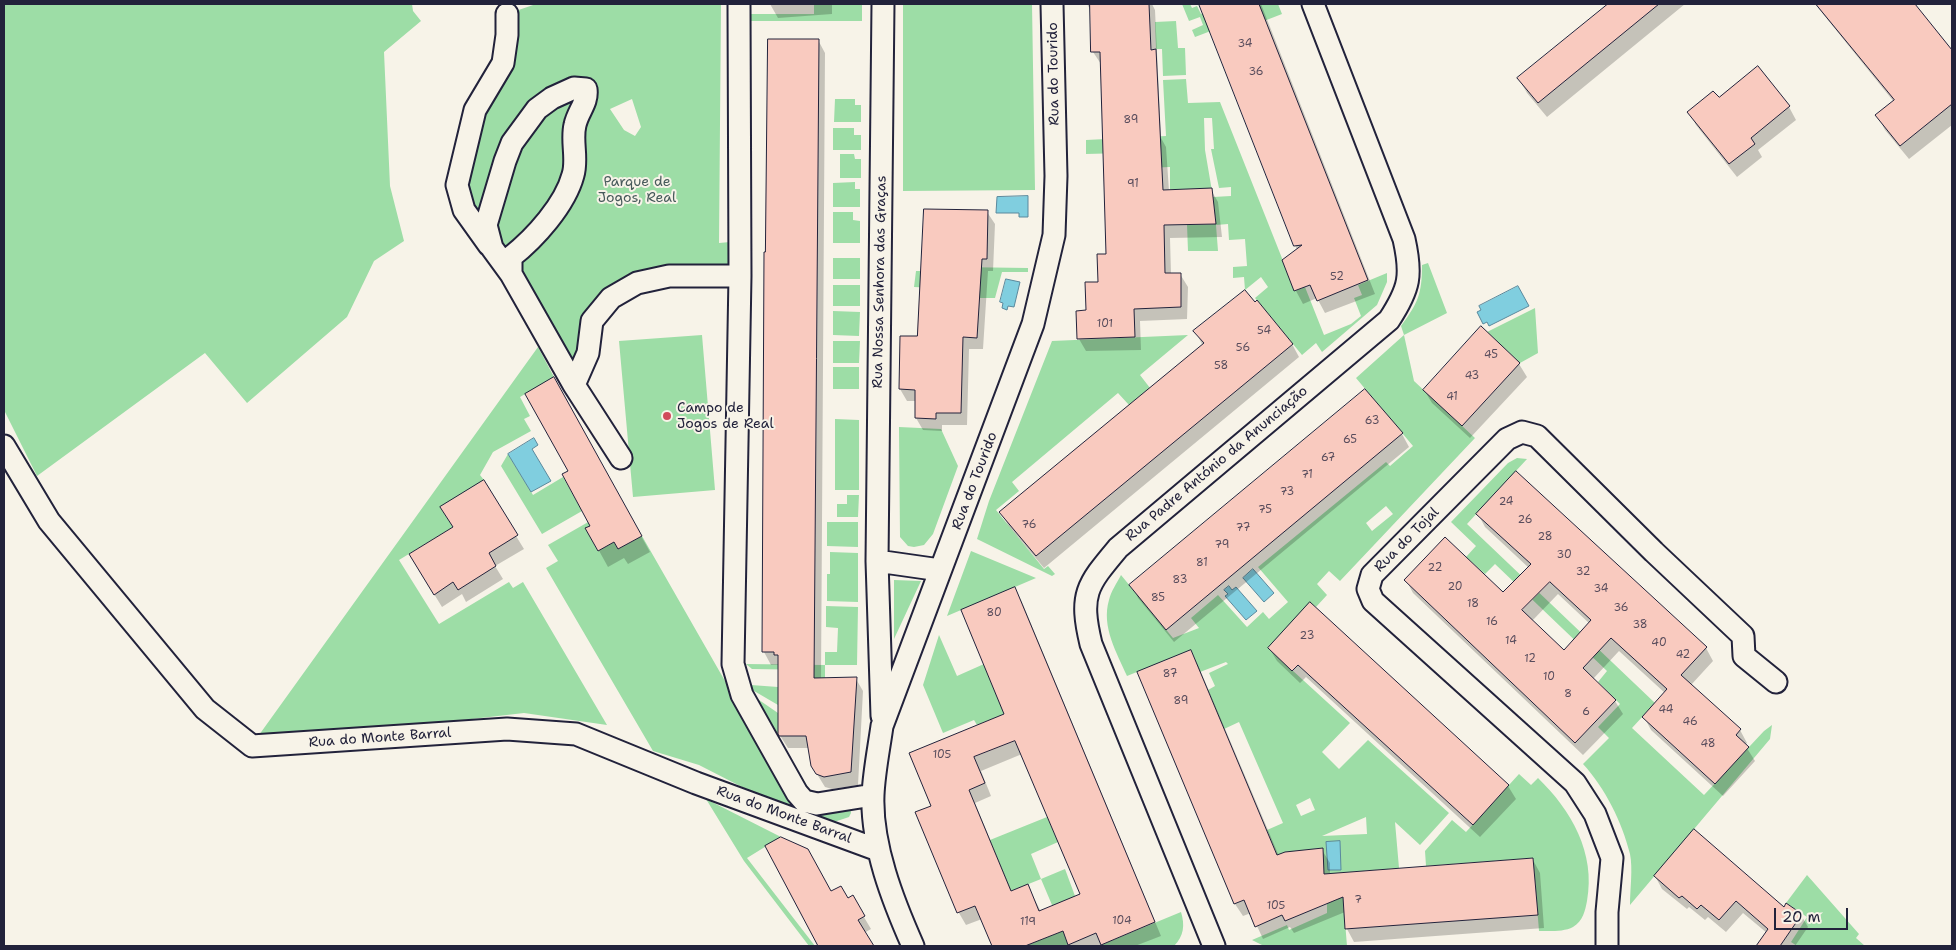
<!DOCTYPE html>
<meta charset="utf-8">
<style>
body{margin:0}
#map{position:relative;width:1956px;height:950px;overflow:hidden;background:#f7f3e8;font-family:"Shantell Sans",sans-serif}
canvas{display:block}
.frame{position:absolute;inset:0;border:5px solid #22223b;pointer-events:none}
.scale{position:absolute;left:1774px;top:908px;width:74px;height:22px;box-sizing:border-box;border:2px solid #22223b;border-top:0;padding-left:6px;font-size:15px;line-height:18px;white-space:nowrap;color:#22223b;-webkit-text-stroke:4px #f7f3e8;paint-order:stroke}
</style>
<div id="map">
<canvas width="1956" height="950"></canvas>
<div class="frame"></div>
<div class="scale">20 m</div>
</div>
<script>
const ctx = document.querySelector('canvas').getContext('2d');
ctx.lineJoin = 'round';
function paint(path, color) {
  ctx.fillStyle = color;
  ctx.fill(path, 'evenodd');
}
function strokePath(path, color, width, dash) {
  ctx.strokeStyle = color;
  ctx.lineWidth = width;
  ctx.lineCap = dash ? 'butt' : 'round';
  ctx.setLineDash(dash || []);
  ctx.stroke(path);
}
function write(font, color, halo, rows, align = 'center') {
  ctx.font = font + ' "Shantell Sans",sans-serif';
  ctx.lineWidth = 4;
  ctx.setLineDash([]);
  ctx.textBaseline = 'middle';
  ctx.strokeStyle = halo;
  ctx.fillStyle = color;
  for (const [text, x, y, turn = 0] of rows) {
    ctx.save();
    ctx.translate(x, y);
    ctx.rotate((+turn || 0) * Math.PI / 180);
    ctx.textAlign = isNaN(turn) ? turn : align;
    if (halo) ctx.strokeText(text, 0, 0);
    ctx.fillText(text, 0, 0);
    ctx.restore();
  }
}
paint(new Path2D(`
 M4 4H412L413 11 421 21 384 52 390 186 404 241 374 261 347 317 247 403 205 353 37 476 4 410Z
 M536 4H721L719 243 730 242 727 276H669L611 298 574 385 464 210 469 132 488 86 507 14ZM632 99 641 127 635 136 624 130 610 109Z
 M814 4H862V21H751V14H814Z
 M903 4H1032L1035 190 903 191Z
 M1182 4H1190L1192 8 1197 6 1201 14 1226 4H1278L1282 14 1220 38 1216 29 1195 37 1192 30 1203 25 1200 17 1189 21Z
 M1176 21 1178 48H1185L1186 75 1163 76 1162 49H1156L1155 22Z
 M1186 79 1188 103 1220 102 1295 291 1305 287 1324 335 1351 324 1361 316 1354 298 1362 295 1358 285 1387 273V282L1377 305 1322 352 1316 343 1302 355 1255 298 1268 287 1261 277 1245 290 1244 277 1233 278V267L1247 266 1245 239 1229 240 1228 224 1216 225 1218 251H1188L1187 225 1216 224 1212 197H1186V189L1170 190V167L1125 169 1124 153 1086 154V140L1166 136 1163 80ZM1204 118H1212L1214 149H1211L1219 188 1231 187V196L1213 197 1205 150Z
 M835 99H855V105H861V122H834Z
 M833 128H854V135H861V150H833Z
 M840 154H854L855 159H861V178H840Z
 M855 182V189H860V207H833V183Z
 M833 212H853V220L860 221V243H833Z
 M833 258H860V279H833Z
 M1428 263 1447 313 1404 335 1414 381 1475 438 1340 581 1329 571 1317 584 1327 595 1316 607 1310 603 1268 648 1350 723 1322 752 1339 769 1368 740 1449 813 1420 845 1395 822 1399 868 1341 873 1347 946 1262 945 1252 940 1287 925 1289 930 1327 913V903L1288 881 1267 830 1283 823 1239 722 1224 729 1208 690 1215 686 1209 673 1228 664 1226 662 1200 672 1191 650 1127 676C1117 653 1101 627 1109 600 1111 591 1117 583 1121 575L1173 638 1199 628 1191 618 1218 595 1247 627 1263 612 1269 619 1288 602 1258 567 1386 462 1390 466 1413 446 1356 378 1404 335 1401 326C1418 303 1422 294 1422 265ZM1386 506 1393 514 1372 531 1366 523ZM1310 798 1315 810 1301 816 1296 805ZM1366 817 1367 834 1322 836Z
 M959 267 1028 268V272H1002L995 298H979V290L914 287 916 271H959Z
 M833 285H860V306H833Z
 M1535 308 1538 353 1520 363 1487 332Z
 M833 311 860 312 859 336 833 335Z
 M702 335 715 490 633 497 619 341Z
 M1188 335 1140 375 1150 388 1129 405 1118 393 1012 482 1019 491 996 510 1044 569 1048 566 1055 574 1052 576 977 539 989 501 1052 341Z
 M833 341H860L859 363H833Z
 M538 347 554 377 520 397 530 416 524 419 531 431 493 452 480 475 484 480 440 507 453 527 399 560 439 624 509 582 513 588 523 582 607 725 524 713 394 728 259 735Z
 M833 367H859V389H833Z
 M835 419 859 420V490H835Z
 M899 427 941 429 958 466 933 534 924 545 914 547 908 546 900 537Z
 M508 454 533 495 563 477 582 511 542 534 501 466Z
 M1517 458 1527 459 1467 524 1655 703 1632 728 1704 795 1764 731 1772 725 1770 739 1630 905C1630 889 1633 869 1630 854 1622 822 1605 788 1583 764L1609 738 1598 727 1620 704 1598 682 1607 671 1495 564 1485 574 1466 557 1476 546 1451 522 1508 463Z
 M847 495H859L858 517H837V504H847Z
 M590 521 592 525 586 529 598 551 614 542 618 549 642 536 796 805 850 806 851 813 849 817 828 824 785 809 699 765 653 751 546 568 558 561 548 545Z
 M827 522H858V547L827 546Z
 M971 551 1036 578 947 616Z
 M830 552 858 553V602L827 601V574H830Z
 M894 580 921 581 894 639Z
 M826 606 858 607 857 665H825V678H814V670L752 669 746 664 825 665V652H837L838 628 826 627Z
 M939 635 957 676 984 664 1005 714 977 725 974 720 943 733 923 685Z
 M751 685 778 687V705L749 688Z
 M746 691 778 713V736L813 796 807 793Z
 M1519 774 1531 785 1538 778C1571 810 1596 853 1587 901 1585 911 1583 921 1573 927 1564 932 1549 931 1539 931L1533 858 1426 866 1425 851 1452 820 1466 832Z
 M706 799 781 837 747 858 815 946H809L744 861Z
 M1047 817 1058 842 1031 854 1041 879 1065 869 1075 896 1080 894 1063 931 1069 946H1025L1063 931 1041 879 1011 891 990 840Z
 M1807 875 1859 934 1856 938 1865 946H1797L1791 942 1807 917 1786 903Z
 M1181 912C1185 925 1184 936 1174 946H1101V945Z`), '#9ddda6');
const water = new Path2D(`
 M1028 196V217H1019V213H996L997 197Z
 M1006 279 1020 282 1014 307 1008 306 1007 310 1002 308 1003 303 1000 302Z
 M1518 286 1529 306 1489 326 1487 322 1483 324 1477 312 1481 310 1479 306Z
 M534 438 538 445 532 449 551 481 531 492 508 454Z
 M1253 569 1274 593 1264 602 1243 578Z
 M1229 586 1232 590 1236 587 1257 611 1246 620 1225 596 1228 594 1224 590Z
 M1340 841 1341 870H1328L1326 842Z`);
paint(water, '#80cedf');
strokePath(water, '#5a899d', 1);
paint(new Path2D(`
 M770 4H832V14L778 18Z
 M1087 4H1152L1155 10 1161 138 1166 147 1169 191 1211 190 1218 202 1222 237 1170 238 1171 274H1180L1188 287 1187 319 1140 321 1141 350 1086 351 1079 339 1107 255 1101 64 1093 52 1091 11Z
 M1200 4H1261L1375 294 1325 313 1317 298 1303 304 1296 291 1284 261 1297 250Z
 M1610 4H1685L1547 117 1527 93 1519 79Z
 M1815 4H1914L1952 52V125L1909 159 1885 130 1877 115 1894 102Z
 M818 40 825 53 821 679H856L863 691 858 785 832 789 825 787 812 766 809 748H788L779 734V665H771L764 652 765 253Z
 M1758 68 1789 107 1796 120 1758 150 1762 157 1737 177 1696 125 1689 112 1718 99Z
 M987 212 995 224 993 271H988L983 349H969L967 425H942V431L923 430 916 418V401H907L900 389 919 337Z
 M1481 328 1519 364 1527 377 1470 438 1432 403 1424 390Z
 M1195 331 1292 344 1299 357 1044 568 1008 525 1001 512 1203 346Z
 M1365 390 1402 434 1409 447 1174 642 1138 598 1131 585Z
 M563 395 650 552 628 564 624 558 608 567 587 529 592 526 569 472Z
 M1478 514 1706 648 1713 661 1691 685 1740 730 1747 743 1745 745 1755 761 1723 796 1651 730 1644 717 1665 693 1619 651 1593 679 1615 701 1623 714 1583 755 1413 593 1406 580 1503 593 1529 568 1485 527ZM1558 594 1590 624 1564 652 1532 621Z
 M454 528 516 536 524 549 495 566 503 579 466 602 462 594 442 607 418 568Z
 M1015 589 1022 602 1161 936 1135 946H1071L1069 944 1064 946H993L982 919 966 925 959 913 917 813 932 806 1006 714ZM1022 754 1082 895 1041 912 1028 886 1012 892 975 803 991 796 981 771Z
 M1311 604 1508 786 1516 799 1480 837 1306 677 1300 683 1277 661 1269 648Z
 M1191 652 1198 665 1279 856 1322 850 1330 863V875L1533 860 1540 873 1544 928 1354 942 1347 929 1345 912 1294 933 1290 927 1263 939 1251 913 1243 916 1235 904 1139 673Z
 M767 847 831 893 847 899 852 897 871 929 864 933 873 946H820Z
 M1655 876 1784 909 1801 915 1808 927 1795 946H1758L1767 933 1743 913 1726 932 1708 917 1705 920 1689 907 1687 909 1662 889Z`), '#0003');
const building = new Path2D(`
 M1090 4H1149L1151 50 1156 49 1163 190 1212 188 1216 224 1164 225 1165 273H1181V307L1134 309 1135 337 1077 339 1076 311 1086 310 1085 282H1098L1097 254H1106L1100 52H1091Z
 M1199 4H1259L1368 280 1317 301 1310 285 1294 291 1282 260 1302 245 1294 246Z
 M1608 4H1659L1538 103 1517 78Z
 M1816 4H1915L1952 50V104L1900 146 1875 115 1894 100Z
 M768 39H819L814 678 857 677 851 772 824 777 816 774 811 766 806 736H779L778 734V655H774V652H762L764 252H765Z
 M1758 66 1790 106 1751 138 1755 144 1729 164 1687 112 1713 91 1719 97Z
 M924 209 988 210 987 259H982L977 338 963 337 961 413H936V419L915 418V390L899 389 900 336H917Z
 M1245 290 1255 302 1257 300 1293 344 1036 556 999 512 1204 343 1193 331Z
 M1481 326 1520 363 1462 426 1423 390Z
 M554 377 642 536 618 549 614 542 598 551 585 528 590 526 562 474 568 471 525 394Z
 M1365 389 1403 433 1166 630 1129 585Z
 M1516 471 1707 647 1681 675 1741 729 1736 735 1749 747 1715 784 1642 717 1667 689 1611 638 1583 668 1616 700 1575 743 1404 580 1445 537 1503 592 1531 564 1476 514ZM1550 582 1591 620 1564 650 1522 610Z
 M484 480 518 535 489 553 496 566 458 590 453 582 434 595 409 554 453 527 440 507Z
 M1015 587 1155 922 1101 945 1096 933 1068 945 1063 931 1025 946H992L975 906 957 913 915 812 931 806 909 753 1004 714 961 610ZM1015 741 1080 894 1039 911 1028 884 1011 891 969 790 985 783 974 757Z
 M1310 602 1509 785 1473 825 1298 665 1292 671 1268 648Z
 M1191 650 1277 855 1285 852 1323 848 1324 874 1533 858 1538 915 1345 929 1343 897 1285 921 1282 915 1255 927 1244 900 1234 904 1137 672Z
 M1694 829 1784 907 1786 903 1802 914 1780 946H1756L1768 929 1736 901 1719 920 1701 905 1697 909 1682 896 1679 898 1654 876Z
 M781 837 808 849 831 891 841 886 848 898 853 895 865 916 858 920 874 946H818L765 846Z`);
paint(building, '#f9cabf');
strokePath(building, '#22223b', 1);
const street = new Path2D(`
 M739 4 740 276 733 664 742 695 797 793 804 801 817 804 873 795
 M489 245 464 210 457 185 475 110 503 63 507 35V14
 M511 274 492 248 486 225 505 161 512 143 537 109 552 98 574 88 586 89C588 103 578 111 575 125 571 141 578 159 573 175 565 205 535 238 511 257V274L574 385 621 458
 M574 385 588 353 592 321 611 298 637 283 669 276H740
 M4 446 49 521 205 709 252 746 507 729 576 734 696 783 878 850
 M877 561 940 570
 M882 716 877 561 883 4
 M913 946C893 901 871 845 873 795 874 772 879 748 882 726L1033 324 1054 235 1056 176 1052 4
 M1214 946 1091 644C1079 594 1087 585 1118 548L1389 320C1410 288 1412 275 1404 239L1313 4
 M1607 946V912L1612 858 1595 814 1575 783 1373 601 1368 589 1372 575 1507 439 1522 432 1537 436 1654 552 1743 636 1744 656 1776 682`);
strokePath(street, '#22223b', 25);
strokePath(street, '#f7f3e8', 21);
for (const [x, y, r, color] of [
 [667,416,5,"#d1495b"]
]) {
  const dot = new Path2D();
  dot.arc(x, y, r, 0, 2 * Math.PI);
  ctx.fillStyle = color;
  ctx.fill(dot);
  strokePath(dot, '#f7f3e8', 2);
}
write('11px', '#584c5c', null, [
 ["34",1245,44],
 ["36",1256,72],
 ["89",1131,120],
 ["91",1133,184],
 ["52",1337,277],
 ["101",1105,324],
 ["54",1264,331],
 ["56",1243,348],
 ["45",1491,355],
 ["58",1221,366],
 ["43",1472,376],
 ["41",1452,397],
 ["63",1372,421],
 ["65",1350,440],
 ["67",1328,458],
 ["71",1307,475],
 ["73",1287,492],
 ["24",1506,502],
 ["75",1265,510],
 ["26",1525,520],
 ["76",1029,525],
 ["77",1243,528],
 ["28",1545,537],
 ["79",1222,545],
 ["30",1564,555],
 ["81",1202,563],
 ["22",1435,568],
 ["32",1583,572],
 ["83",1180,580],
 ["20",1455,587],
 ["34",1601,589],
 ["85",1158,598],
 ["18",1473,604],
 ["36",1621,608],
 ["80",994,613],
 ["16",1492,622],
 ["38",1640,625],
 ["23",1307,636],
 ["14",1511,641],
 ["40",1659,643],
 ["42",1683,655],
 ["12",1530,659],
 ["87",1170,674],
 ["10",1549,677],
 ["8",1568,694],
 ["89",1181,701],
 ["44",1666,710],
 ["6",1586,712],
 ["46",1690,722],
 ["48",1708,744],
 ["105",942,755],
 ["7",1358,900],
 ["105",1276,906],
 ["104",1122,921],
 ["119",1028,922]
]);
write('14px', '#22223b', '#f7f3e8', [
 ["Rua do Tourido",1054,74,-91],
 ["Rua Nossa Senhora das Graças",880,282,-89],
 ["Rua Padre António da Anunciação",1217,464,-40],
 ["Rua do Tourido",975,481,-69],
 ["Rua do Tojal",1407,540,-45],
 ["Rua do Monte Barral",380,738,-4],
 ["Rua do Monte Barral",784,815,20]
]);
write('14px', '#475a5b', '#f7f3e8', [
 ["Parque de",637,182],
 ["Jogos, Real",637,198]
]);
write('14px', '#22223b', '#f7f3e8', [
 ["Campo de",677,408],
 ["Jogos de Real",677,424]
], 'left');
</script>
